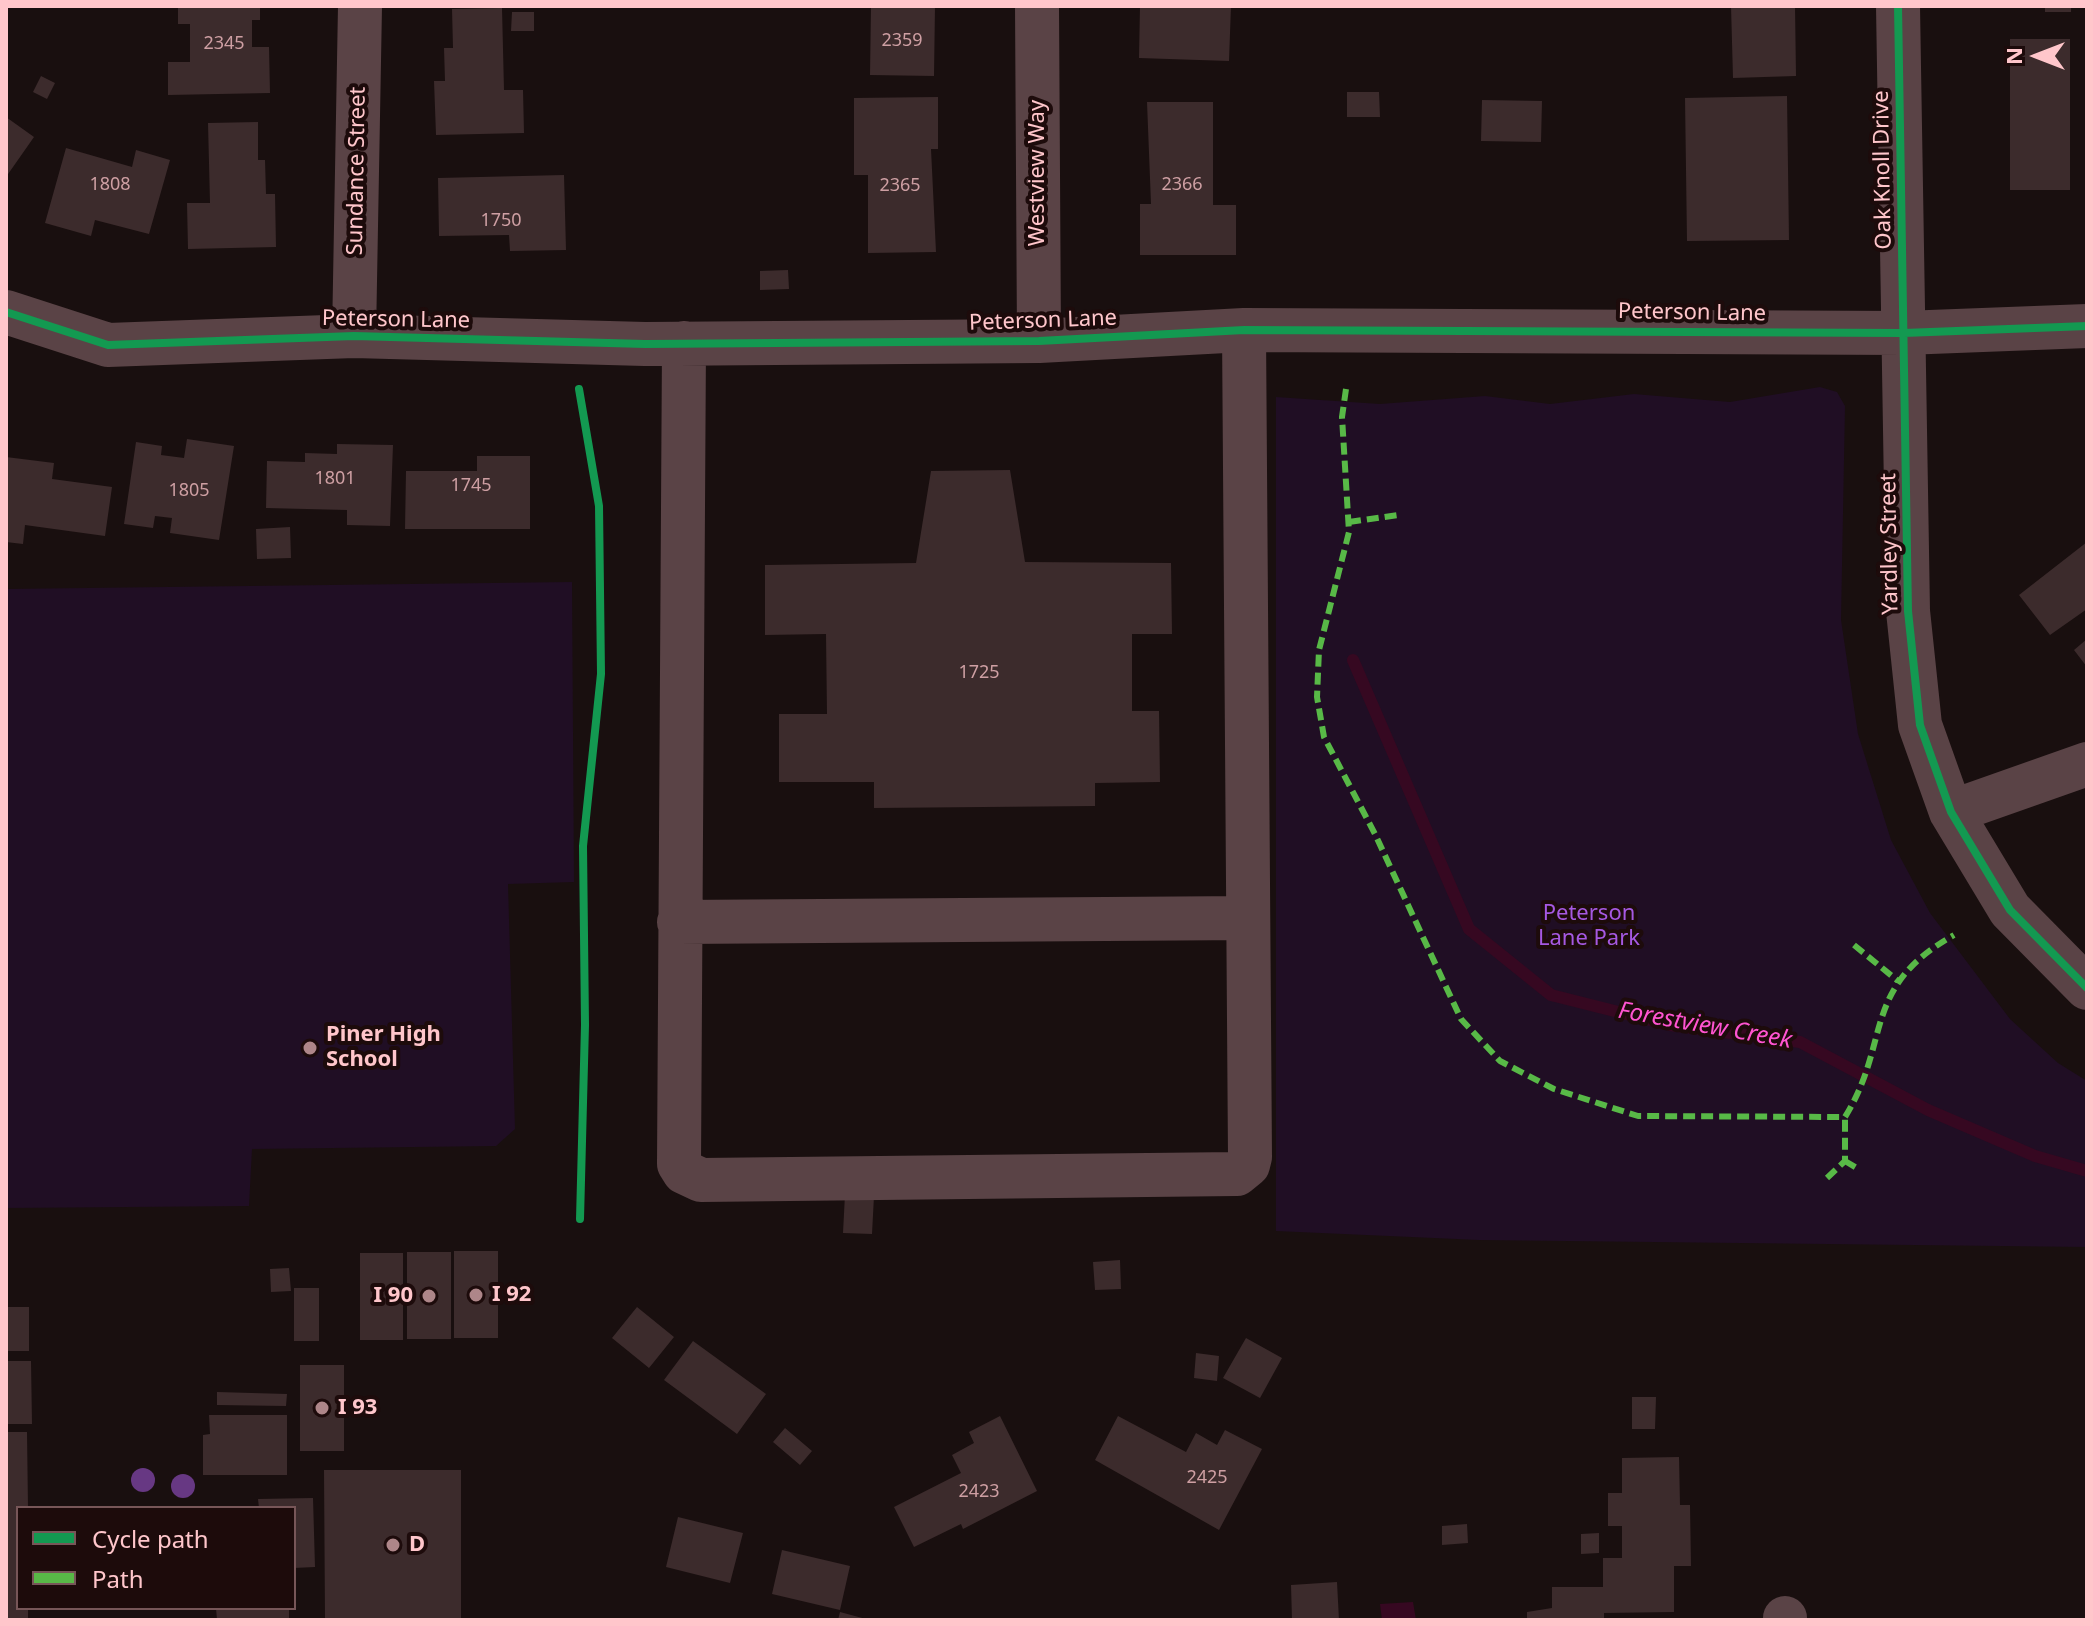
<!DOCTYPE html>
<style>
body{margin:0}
#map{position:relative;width:2093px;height:1626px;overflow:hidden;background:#190f0f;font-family:"Noto Sans",sans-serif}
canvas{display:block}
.frame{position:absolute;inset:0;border:8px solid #ffc6cb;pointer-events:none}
.legend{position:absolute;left:16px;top:1506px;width:280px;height:104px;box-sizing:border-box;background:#1d0b0b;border:2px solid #775658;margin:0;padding:10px 14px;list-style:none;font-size:24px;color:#ffc6cb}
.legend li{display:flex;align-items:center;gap:16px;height:40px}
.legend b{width:40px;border:2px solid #775658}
.north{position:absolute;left:1997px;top:16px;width:80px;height:80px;-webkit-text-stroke:6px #1d0b0b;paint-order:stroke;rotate:270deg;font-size:22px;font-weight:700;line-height:32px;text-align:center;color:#ffc6cb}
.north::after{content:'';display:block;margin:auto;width:28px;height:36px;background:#ffc6cb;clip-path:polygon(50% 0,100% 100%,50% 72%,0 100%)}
</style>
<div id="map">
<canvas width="2093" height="1626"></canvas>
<div class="frame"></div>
<ul class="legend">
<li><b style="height:10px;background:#139951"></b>Cycle path</li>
<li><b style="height:10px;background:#58b947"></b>Path</li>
</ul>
<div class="north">N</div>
</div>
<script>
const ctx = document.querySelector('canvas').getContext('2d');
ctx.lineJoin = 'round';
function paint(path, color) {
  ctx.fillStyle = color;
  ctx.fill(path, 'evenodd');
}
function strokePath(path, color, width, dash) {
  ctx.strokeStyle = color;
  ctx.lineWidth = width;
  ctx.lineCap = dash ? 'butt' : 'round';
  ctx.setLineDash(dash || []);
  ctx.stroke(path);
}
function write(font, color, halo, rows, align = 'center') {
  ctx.font = font + ' "Noto Sans",sans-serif';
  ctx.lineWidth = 8;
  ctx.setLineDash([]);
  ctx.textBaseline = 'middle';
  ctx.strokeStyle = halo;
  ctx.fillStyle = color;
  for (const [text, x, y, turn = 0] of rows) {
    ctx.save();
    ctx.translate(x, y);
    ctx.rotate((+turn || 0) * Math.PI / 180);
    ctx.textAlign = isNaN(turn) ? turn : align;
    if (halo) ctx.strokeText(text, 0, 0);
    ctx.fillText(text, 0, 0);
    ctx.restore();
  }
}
paint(new Path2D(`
 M1820 387 1837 392 1845 406 1841 620 1858 734 1891 840 1930 913 2010 1019 2058 1063 2087 1081V1247L1479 1240 1276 1231V397L1380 404 1485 396 1550 404 1634 394 1730 402Z
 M572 582 574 882 508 884 515 1129 496 1146 252 1149 249 1206 6 1208V589Z`), '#200e24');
paint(new Path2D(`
 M1413 1602 1416 1620H1382L1380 1604Z`), '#360821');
strokePath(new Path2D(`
 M1353 660 1469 929 1551 995 1670 1025 1800 1042 1928 1110 2035 1156 2087 1171`), '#360821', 12);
paint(new Path2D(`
 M178 6H260V20H252V47H269L270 93 168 95V62H190V24H178Z
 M871 6H935L934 76 870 75Z
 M1140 6H1231L1229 61 1139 58Z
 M1731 6H1795L1796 76 1733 78Z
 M2045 6H2071V12H2045Z
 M502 8 504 90H523L524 133 436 135 434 81H445L444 48H453L452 9Z
 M512 12H534V31H511Z
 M2010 39H2070V190H2010Z
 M41 76 55 83 47 99 33 92Z
 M1347 92H1379L1380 117H1347Z
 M1787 96 1789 240 1687 241 1685 98Z
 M938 97V149H931L936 252 868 253V175H854V98Z
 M1482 100 1542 101 1541 142 1481 141Z
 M1147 102H1213V205H1236V255H1140V204H1151Z
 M6 117 34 137 6 177Z
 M258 122V160H265L266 194H275L276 247 188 249 187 203H210L208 123Z
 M66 148 132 167 136 150 170 160 149 234 95 220 91 236 45 223Z
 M564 175 566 250 510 251 509 235 439 236 438 178Z
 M788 270 789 289 760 290V271Z
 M187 439 234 446 219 540 170 533 172 518 155 516 153 528 124 524 136 442 162 446 161 455 184 458Z
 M337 444 393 445 390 526 347 525V510L266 508 267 461 305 462V453L337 454Z
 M477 456H530V529H405L406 471H477Z
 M6 457 54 463 52 479 112 487 105 536 25 525 23 544 6 542Z
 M1010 470 1025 562 1171 563 1172 634H1132V711H1159L1160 782 1095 783V806L874 808V782H779V714H827L826 634 765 635V565L916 563 931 471Z
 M290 527 291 558 257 559 256 529Z
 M2087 542V609L2050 635 2019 595Z
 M2087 639V667L2074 650Z
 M845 1194 874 1196 872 1234 843 1233Z
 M454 1251H498V1338H454Z
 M407 1252H451V1339H407Z
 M360 1253H403V1340H360Z
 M1120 1260 1121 1289 1095 1290 1093 1262Z
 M289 1268 291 1291 271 1292 270 1269Z
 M294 1288H319V1341H294Z
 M6 1307H29V1351H6Z
 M637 1307 674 1337 649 1368 612 1338Z
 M1246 1338 1282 1358 1260 1398 1223 1378Z
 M693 1341 766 1394 737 1434 664 1380Z
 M1196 1353 1219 1356 1217 1381 1194 1378Z
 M6 1361H31L32 1424H6Z
 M300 1365H344V1451H300Z
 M217 1392 287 1394 286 1406 217 1405Z
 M1632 1397H1656L1655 1429H1632Z
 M209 1415H287V1475H203V1435L210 1434Z
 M1000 1416 1037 1491 963 1529 961 1524 914 1547 894 1507 961 1473 952 1455 974 1443 969 1432Z
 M1118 1416 1186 1452 1196 1433 1217 1445 1225 1430 1262 1449 1219 1530 1095 1460Z
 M785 1428 812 1451 800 1465 773 1442Z
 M6 1432H27L28 1508H18V1608H28V1620H6Z
 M1679 1457 1680 1505H1690L1691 1566H1674V1612L1604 1613V1620H1527V1612L1552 1608V1587H1603V1558H1622V1526H1608V1493H1622V1458Z
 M324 1470H461V1620H325Z
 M313 1498 315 1567 294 1568V1508H259L258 1499Z
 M678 1517 743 1533 730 1583 666 1567Z
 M1467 1524 1468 1543 1442 1545V1526Z
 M1599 1533V1553L1581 1554V1534Z
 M782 1550 850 1566 840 1610 772 1594Z
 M1337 1582 1339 1620H1292L1291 1585Z
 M216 1608H289V1620H217Z
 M840 1612 866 1619 865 1620H838Z`), '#3c2b2c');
strokePath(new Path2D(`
 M1037 6 1039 341
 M1898 6 1908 611 1920 725 1951 812 2010 910 2087 988
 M6 312 108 345 354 336 645 344 1039 341 1244 330 1904 333 2087 326
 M354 336 360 6
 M684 343 679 1164 684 1172 701 1180 1237 1174 1248 1165 1250 1157 1244 330
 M1951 812 2087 764
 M679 922 1248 918
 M1785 1620V1618`), '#5a4346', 44);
strokePath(new Path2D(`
 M1346 389 1342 417 1349 532 1319 650 1317 697 1324 737 1375 834 1461 1019 1500 1061 1554 1089 1638 1116 1845 1117C1892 1041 1860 988 1954 935
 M1349 522 1398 515
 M1854 945 1898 981
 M1845 1161 1860 1170
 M1827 1178 1845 1161V1117`), '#58b947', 6, [12, 6]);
strokePath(new Path2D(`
 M1898 6 1908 611 1920 725 1951 812 2010 910 2087 988
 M6 312 108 345 354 336 645 344 1039 341 1244 330 1904 333 2087 326
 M579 389 599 506 601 674 583 846 585 1025 580 1219`), '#139951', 8);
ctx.fillStyle = '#673883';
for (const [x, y] of [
 [143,1480],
 [183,1486]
]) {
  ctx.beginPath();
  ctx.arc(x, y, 12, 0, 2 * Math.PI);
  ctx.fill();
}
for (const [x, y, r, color] of [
 [310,1048,8,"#ae8689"],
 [476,1295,8,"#ae8689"],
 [429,1296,8,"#ae8689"],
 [322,1408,8,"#ae8689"],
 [393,1545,8,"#ae8689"]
]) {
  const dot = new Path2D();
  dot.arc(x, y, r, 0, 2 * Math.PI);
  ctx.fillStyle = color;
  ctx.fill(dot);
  strokePath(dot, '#1d0b0b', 3);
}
write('18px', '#ce9fa3', null, [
 ["2359",902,41],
 ["2345",224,44],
 ["1808",110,185],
 ["2366",1182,185],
 ["2365",900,186],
 ["1750",501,221],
 ["1801",335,479],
 ["1745",471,486],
 ["1805",189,491],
 ["1725",979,673],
 ["2425",1207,1478],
 ["2423",979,1492]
]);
write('22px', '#ffc6cb', '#1d0b0b', [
 ["Oak Knoll Drive",1883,170,-91],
 ["Sundance Street",357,171,-89],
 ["Westview Way",1038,173,-90],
 ["Peterson Lane",1692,313,1],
 ["Peterson Lane",396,320,1],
 ["Peterson Lane",1043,321,-2],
 ["Yardley Street",1890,544,-91]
]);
write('22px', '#a659e2', '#1d0b0b', [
 ["Peterson",1589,914],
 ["Lane Park",1589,939]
]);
write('bold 22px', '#ffc6cb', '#1d0b0b', [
 ["Piner High",326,1035],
 ["School",326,1060],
 ["I 92",492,1295],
 ["I 90",413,1296,"right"],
 ["I 93",338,1408],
 ["D",409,1545]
], 'left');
write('italic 24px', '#ff54d1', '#1d0b0b', [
 ["Forestview Creek",1705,1026,10]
]);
</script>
